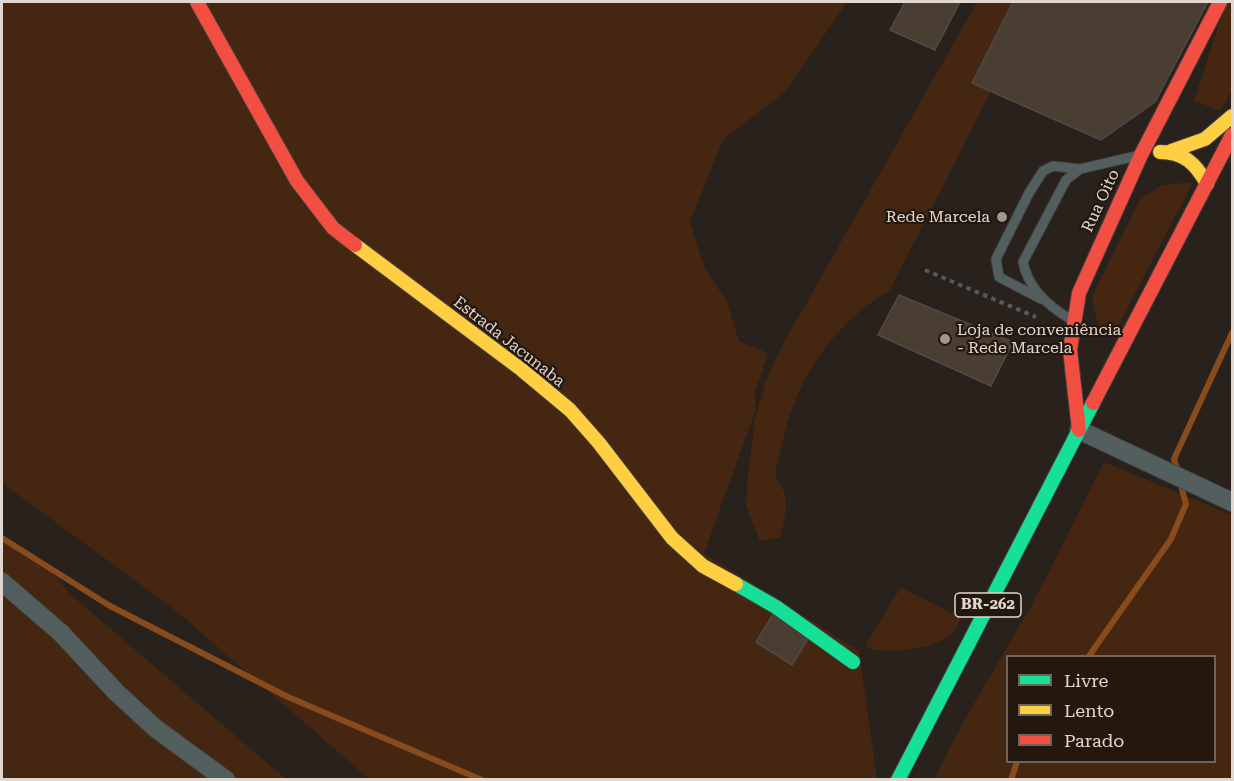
<!DOCTYPE html>
<meta charset="utf-8">
<style>
body{margin:0}
#map{position:relative;width:1234px;height:781px;overflow:hidden;background:#28211c;font-family:"Roboto Serif",serif}
canvas{display:block}
.frame{position:absolute;inset:0;border:3px solid #e1d7d0;pointer-events:none}
.legend{position:absolute;left:1006px;top:655px;width:210px;height:108px;box-sizing:border-box;background:#24170d;border:2px solid #70645b;margin:0;padding:8px 10px;list-style:none;font-size:18px;color:#e1d7d0}
.legend li{display:flex;align-items:center;gap:12px;height:30px}
.legend b{width:30px;border:2px solid #70645b}
</style>
<div id="map">
<canvas width="1234" height="781"></canvas>
<div class="frame"></div>
<ul class="legend">
<li><b style="height:8px;background:#16e098"></b>Livre</li>
<li><b style="height:8px;background:#ffcf43"></b>Lento</li>
<li><b style="height:8px;background:#f24e42"></b>Parado</li>
</ul>
</div>
<script>
const ctx = document.querySelector('canvas').getContext('2d');
ctx.lineJoin = 'round';
function paint(path, color) {
  ctx.fillStyle = color;
  ctx.fill(path, 'evenodd');
}
function strokePath(path, color, width, dash) {
  ctx.strokeStyle = color;
  ctx.lineWidth = width;
  ctx.lineCap = dash ? 'butt' : 'round';
  ctx.setLineDash(dash || []);
  ctx.stroke(path);
}
function write(font, color, halo, rows, align = 'center') {
  ctx.font = font + ' "Roboto Serif",serif';
  ctx.lineWidth = 4.5;
  ctx.setLineDash([]);
  ctx.textBaseline = 'middle';
  ctx.strokeStyle = halo;
  ctx.fillStyle = color;
  for (const [text, x, y, turn = 0] of rows) {
    ctx.save();
    ctx.translate(x, y);
    ctx.rotate((+turn || 0) * Math.PI / 180);
    ctx.textAlign = isNaN(turn) ? turn : align;
    if (halo) ctx.strokeText(text, 0, 0);
    ctx.fillText(text, 0, 0);
    ctx.restore();
  }
}
paint(new Path2D(`
 M2 2H847L786 91 723 140 690 222 704 266 728 304 739 341 768 353 755 393V412L704 553 859 651 877 779H369L175 610 2 483Z
 M977 2H1013L972 82 991 91 890 290C833 324 795 380 782 444 781 453 775 467 776 476 777 482 783 487 784 492 789 507 783 524 780 538L760 541 746 505 748 474 755 419 765 383 777 355Z
 M1226 2H1232V90L1221 111 1194 101Z
 M1193 182 1112 338C1098 329 1094 313 1092 297L1140 199 1162 185Z
 M1104 462 1232 515V779H934L966 717 1032 605ZM1008 656H1214V762H1008Z
 M2 536 51 570 69 593 286 779H2Z
 M901 587 962 618C958 623 954 633 948 637 932 649 881 656 865 646Z`), '#442611');
strokePath(new Path2D(`
 M1178 472 1174 459 1232 333
 M2 538 110 606 288 697 482 780
 M1089 656 1171 539 1186 504 1180 482
 M1011 780 1017 762`), '#884b1c', 6);
const building = new Path2D(`
 M905 2H960L935 50 890 30Z
 M1013 2H1208L1155 102 1101 140 972 83Z
 M899 295 1013 342 991 386 878 335Z
 M774 613 810 635 792 665 756 642Z`);
paint(building, '#4a3e33');
strokePath(building, '#514a46', 1.5);
const lane = new Path2D(`
 M1041 299 999 277 996 259 1029 193 1043 171 1053 166 1080 169
 M1072 320C1049 307 1028 288 1023 262L1066 180 1080 169 1136 156`);
const street = new Path2D(`
 M1079 430 1232 502
 M2 582 61 633 116 692 155 728 226 780`);
const fast = new Path2D(`
 M736 584 776 607 853 662
 M898 780 1093 403`);
const slow = new Path2D(`
 M1171 151 1205 139 1232 116
 M1160 152C1184 152 1196 164 1207 184
 M355 245 522 370 570 410 599 443 672 538 703 566 736 584`);
const jam = new Path2D(`
 M197 2 297 181 333 228 355 245
 M1093 403 1232 135
 M1079 430 1070 350 1079 293 1141 155 1220 2`);
strokePath(lane, '#453e3a', 11);
strokePath(street, '#453e3a', 20);
strokePath(fast, '#453e3a', 16);
strokePath(slow, '#453e3a', 16);
strokePath(jam, '#453e3a', 16);
strokePath(new Path2D(`
 M925 270 1036 317`), '#555b59', 4, [4.5, 4.5]);
strokePath(lane, '#535f5e', 9);
strokePath(street, '#535f5e', 18);
strokePath(fast, '#16e098', 14);
strokePath(slow, '#ffcf43', 14);
strokePath(jam, '#f24e42', 14);
for (const [x, y, r, color] of [
 [1002,217,6,"#a09791"],
 [945,339,6,"#a09791"]
]) {
  const dot = new Path2D();
  dot.arc(x, y, r, 0, 2 * Math.PI);
  ctx.fillStyle = color;
  ctx.fill(dot);
  strokePath(dot, '#24170d', 2);
}
for (const [x, y, w] of [
 [988,605,66]
]) {
  const box = new Path2D();
  box.roundRect(x - w / 2, y - 12, w, 24, 4.5);
  ctx.fillStyle = '#24170d';
  ctx.fill(box);
  strokePath(box, '#e1d7d0', 1.5);
}
write('bold 15px', '#e1d7d0', null, [
 ["BR-262",988,605]
]);
write('16px', '#e1d7d0', '#24170d', [
 ["Rua Oito",1101,201,-65],
 ["Estrada Jacunaba",509,342,38]
]);
write('16px', '#e1d7d0', '#24170d', [
 ["Rede Marcela",990,217],
 ["Loja de conveniência",957,330,"left"],
 ["- Rede Marcela",957,348,"left"]
], 'right');
</script>
